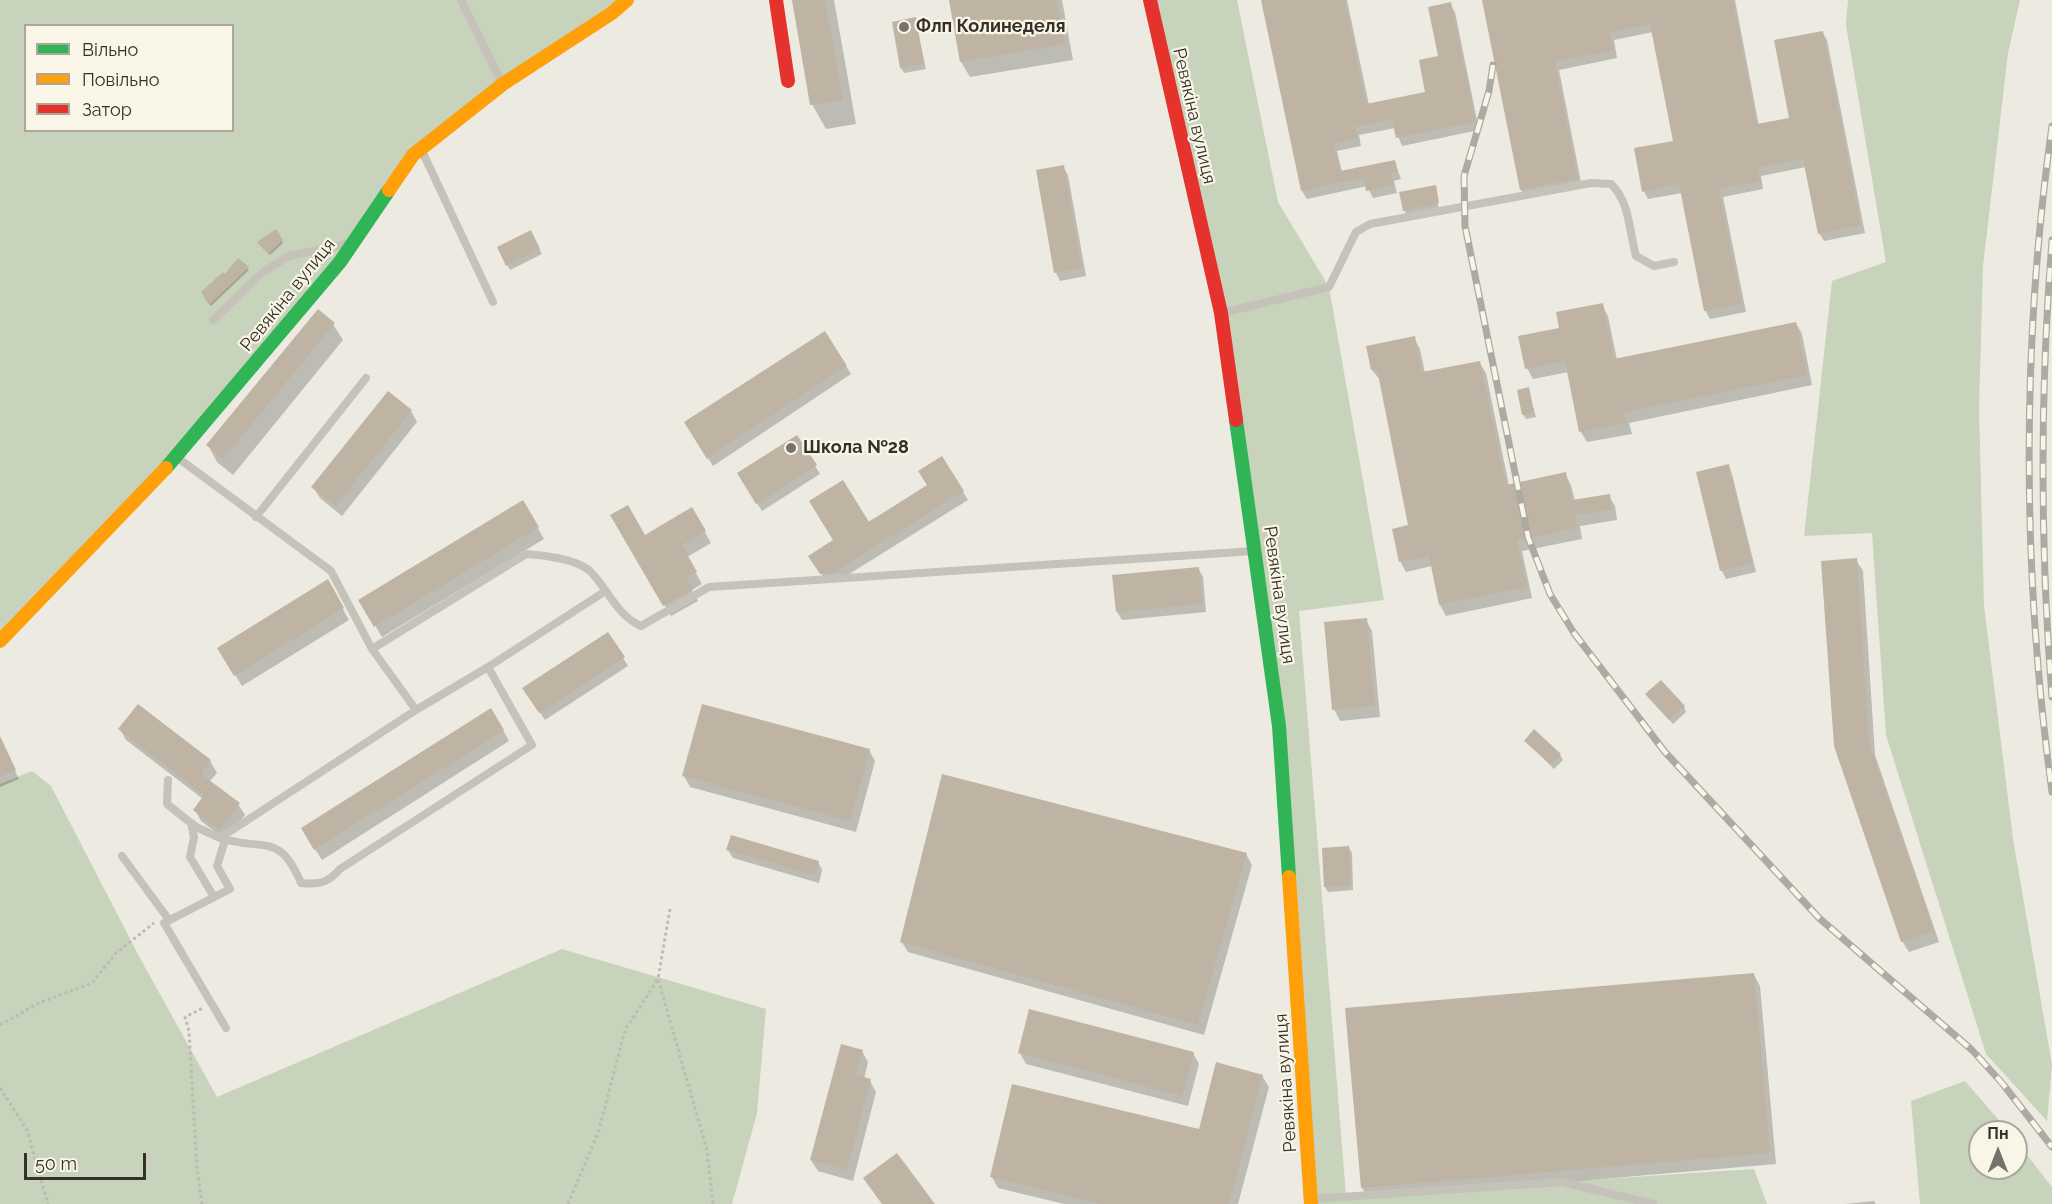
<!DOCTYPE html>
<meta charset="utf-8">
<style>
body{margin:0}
#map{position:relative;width:2052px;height:1204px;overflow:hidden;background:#eceae1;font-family:Raleway,sans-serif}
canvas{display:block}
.legend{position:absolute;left:24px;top:24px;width:210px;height:108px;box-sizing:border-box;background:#f9f6e8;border:2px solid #aba79b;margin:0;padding:8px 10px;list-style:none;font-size:18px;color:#363028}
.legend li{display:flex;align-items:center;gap:12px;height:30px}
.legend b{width:30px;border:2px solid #aba79b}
.north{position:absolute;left:1968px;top:1120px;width:60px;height:60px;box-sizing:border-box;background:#f9f6e8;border:2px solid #aba79b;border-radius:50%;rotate:0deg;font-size:16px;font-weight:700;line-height:24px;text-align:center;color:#363028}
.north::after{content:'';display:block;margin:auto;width:21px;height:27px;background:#767169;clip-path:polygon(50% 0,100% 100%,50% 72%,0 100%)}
.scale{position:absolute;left:24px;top:1153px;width:122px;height:27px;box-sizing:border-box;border:3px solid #363028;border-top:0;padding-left:8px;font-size:18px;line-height:21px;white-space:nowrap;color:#363028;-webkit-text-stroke:4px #f9f6e8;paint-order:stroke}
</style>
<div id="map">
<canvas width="2052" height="1204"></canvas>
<ul class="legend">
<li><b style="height:8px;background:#30b455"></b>Вільно</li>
<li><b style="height:8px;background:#ff9f0a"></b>Повільно</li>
<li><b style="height:8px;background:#e5322d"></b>Затор</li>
</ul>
<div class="north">Пн</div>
<div class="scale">50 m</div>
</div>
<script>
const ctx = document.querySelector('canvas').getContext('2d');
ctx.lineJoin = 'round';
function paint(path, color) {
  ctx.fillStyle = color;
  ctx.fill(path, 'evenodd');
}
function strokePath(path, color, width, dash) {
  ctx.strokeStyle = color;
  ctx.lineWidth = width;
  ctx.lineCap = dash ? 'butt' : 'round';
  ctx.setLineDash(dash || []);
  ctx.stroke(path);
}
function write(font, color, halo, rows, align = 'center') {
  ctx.font = font + ' Raleway,sans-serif';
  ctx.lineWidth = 4.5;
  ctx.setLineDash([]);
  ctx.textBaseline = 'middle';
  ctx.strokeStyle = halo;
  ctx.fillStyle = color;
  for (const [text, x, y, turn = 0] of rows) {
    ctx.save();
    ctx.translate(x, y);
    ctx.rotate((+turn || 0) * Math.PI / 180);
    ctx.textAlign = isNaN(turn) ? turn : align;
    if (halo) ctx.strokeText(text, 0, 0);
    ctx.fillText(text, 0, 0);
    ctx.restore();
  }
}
paint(new Path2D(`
 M0 0H627L413 155 285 330 0 641ZM26 26H232V130H26Z
 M1150 0H1237L1278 202 1329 287 1384 600 1299 611 1346 1196 1754 1169 1767 1204H1311L1279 726 1221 313Z
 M1848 0H2020L2008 53 1983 266 1979 408 1984 606 2013 839 2052 1065 2047 1121 1986 1054 1886 735 1872 533 1804 536 1832 281 1886 262 1846 25Z
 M32 771 51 786 141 960 217 1097 562 949 766 1009 757 1113 732 1204H0V784Z
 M1965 1081 2009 1132H1980V1168H2016V1141L2052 1187V1204H1920L1911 1101Z`), '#c8d3bb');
paint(new Path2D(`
 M794 0H834L856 124 826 129 812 104Z
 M953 0H1062L1073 60 970 77 961 62Z
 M1262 0H1347L1369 105 1427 93 1440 57 1450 4 1455 12 1479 130 1402 146 1395 128 1359 135 1361 146 1337 151 1342 172 1394 161 1401 179 1394 181 1397 193 1373 198 1367 186 1307 199 1302 191Z
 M1484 0H1735L1759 126 1791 119 1822 32 1827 40 1865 233 1824 241 1819 233 1806 167 1761 176 1763 189 1723 197 1746 312 1710 319 1705 310 1682 193 1648 199 1644 191 1675 142 1653 32 1614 40 1617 58 1559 70 1582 187 1526 198 1521 190Z
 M915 19 926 69 904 73 901 68Z
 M1063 167 1068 175 1086 276 1060 281 1056 273Z
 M1435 191 1439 209 1407 215 1404 210Z
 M276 232 283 243 270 255 260 245Z
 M530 232 542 254 510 270 499 248Z
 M239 260 249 270 211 306 203 293 225 276Z
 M1602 305 1608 316 1617 360 1796 323 1802 334 1812 385 1629 423 1632 434 1587 442 1581 432 1569 372 1533 379 1527 368 1560 329Z
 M333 324 343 340 233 475 217 462 208 445Z
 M1414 338 1420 349 1425 373 1479 362 1486 373 1509 486 1565 474 1571 485 1575 501 1609 496 1615 506 1617 520 1580 526 1582 539 1522 551 1532 598 1446 616 1440 605 1432 566 1406 572 1400 561 1410 526 1380 380 1372 370 1368 347Z
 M846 366 851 374 713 466 690 430Z
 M1528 389 1536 417 1526 419 1523 414Z
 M411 411 417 422 342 516 320 498 313 487Z
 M797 437 820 474 762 511 743 482Z
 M942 458 968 500 838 581H826L810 556 929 486Z
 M1728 466 1732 474 1756 572 1726 579 1722 571 1698 473Z
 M523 502 544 539 382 637 360 600Z
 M692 510 711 543 687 557 702 584 692 590 698 601 671 616 612 516 645 537Z
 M1856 560 1863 571 1875 755 1939 942 1909 952 1902 941 1835 745Z
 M1198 568 1203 577 1206 612 1122 620 1117 612Z
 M327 581 349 620 242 686 219 649Z
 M1366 620 1372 631 1380 717 1340 721 1334 709Z
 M608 634 628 666 545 720 529 697Z
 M1647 695 1684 707 1686 712 1673 724Z
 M138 706 210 761 217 773 209 782 238 804 245 815 226 840 201 821 195 810 203 799 126 740 120 729Z
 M503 730 509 741 322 860 309 840Z
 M0 739 19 779 0 787Z
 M1526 741 1560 755 1563 760 1554 769Z
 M869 750 875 761 856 832 690 787 684 776Z
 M1349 848 1352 853 1353 890 1328 892 1325 887Z
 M728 850 818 862 822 870 819 883 733 858Z
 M1246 854 1252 865 1204 1035 908 952 901 941Z
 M1754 975 1760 986 1776 1164 1369 1199 1362 1188Z
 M862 1051 868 1062 864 1079 870 1081 876 1092 853 1181 818 1171 811 1160Z
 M1020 1053H1193L1199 1064 1188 1106 1026 1064Z
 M1262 1076 1269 1087 1238 1204H1064L998 1188 992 1177 1200 1130Z
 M1874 1201 1876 1204H1845Z`), '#0003');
paint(new Path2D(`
 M792 0H825L843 100 810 105Z
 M949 0H1057L1065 44 960 62Z
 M1261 0H1345L1366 104 1425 92 1419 60 1438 56 1428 7 1451 2 1476 122 1396 138 1392 120 1355 127 1358 138 1334 143 1340 171 1395 160 1398 171 1391 173 1393 185 1366 191 1364 178 1301 191Z
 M1482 0H1733L1757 124 1789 118 1774 40 1823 31 1861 225 1818 234 1803 159 1757 168 1760 181 1719 189 1742 304 1704 311 1679 184 1642 192 1634 148 1673 141 1650 24 1610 32 1614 50 1555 62 1578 179 1520 190Z
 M916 17 924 64 900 68 892 22Z
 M1064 165 1082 268 1054 273 1036 170Z
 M1436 185 1439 203 1403 211 1399 192Z
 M276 229 283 240 268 254 257 242Z
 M531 230 540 249 506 266 497 247Z
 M238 258 249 267 209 305 201 292 223 272 225 274Z
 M1603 303 1614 359 1796 322 1807 375 1624 412 1626 423 1579 432 1565 361 1525 369 1518 336 1559 328 1556 312Z
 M318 309 335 323 223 459 206 445Z
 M825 331 847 366 707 459 684 422Z
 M1415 336 1422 372 1480 361 1506 485 1566 472 1572 500 1610 494 1612 510 1575 515 1577 528 1517 540 1527 587 1439 605 1429 556 1399 562 1392 529 1408 525 1377 369 1371 370 1366 346Z
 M1529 387 1534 412 1522 415 1517 390Z
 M388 391 412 410 336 506 311 487Z
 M797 435 817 465 756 504 737 473Z
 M942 456 964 491 833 573 820 574 808 556 833 540 809 501 843 480 869 522 927 485 918 471Z
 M1729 464 1752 564 1720 571 1696 472Z
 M523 500 539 527 374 627 358 600Z
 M628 505 645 535 692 507 706 531 682 545 697 572 686 579 693 589 663 606 610 515Z
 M1857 558 1869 742 1934 931 1901 942 1834 746 1821 561Z
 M1199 567 1202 604 1116 612 1112 575Z
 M328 579 344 608 234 676 217 648Z
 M1367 618 1375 706 1332 710 1324 622Z
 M608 632 625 657 539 713 522 688Z
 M1661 680 1685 706 1669 720 1645 694Z
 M138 704 211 760 201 774 240 803 219 830 193 810 204 795 118 729Z
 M702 704 870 749 850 821 682 776Z
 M491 708 504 730 314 850 301 828Z
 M1534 729 1561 754 1551 765 1524 741Z
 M0 736 16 770 0 777Z
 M942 774 1247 853 1198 1025 900 942Z
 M731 835 819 861 815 875 726 850Z
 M1349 846 1351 885 1324 887 1322 848Z
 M1754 973 1770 1153 1361 1188 1345 1008Z
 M1029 1009 1194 1052 1182 1096 1018 1053Z
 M841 1044 863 1050 856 1075 871 1079 847 1170 810 1160Z
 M1216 1062 1263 1075 1229 1204H1102L990 1177 1012 1084 1199 1129Z
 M897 1153 935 1204H882L863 1178Z`), '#bfb3a3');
strokePath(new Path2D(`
 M670 909 658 979 707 1150 713 1204
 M0 1025 39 1003 92 983 116 953 154 923
 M0 1088 27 1130 48 1204
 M202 1204 197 1170 189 1031 185 1017 203 1008
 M568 1204 598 1133 625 1030 658 979`), '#bebab2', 3, [3, 3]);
strokePath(new Path2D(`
 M461 0 502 83
 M422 151 493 302
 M1222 313 1329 287 1356 232 1370 224 1591 183 1611 184C1630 202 1629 231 1636 256L1654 266 1674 262
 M213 320 263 272 289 256 346 244
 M178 458 331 571 372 649 416 710
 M256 517 366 378
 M372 649 526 554C543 555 577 559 590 571 608 589 616 615 641 626L709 587 1254 551
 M168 780 167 804 196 827 220 838 416 710 488 667 604 592
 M191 823 194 837 190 857 214 897
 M220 838C264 852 279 831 301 883 318 885 328 883 340 869L532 745 488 667
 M225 840 217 866 230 889 164 923 226 1028
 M122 856 169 920
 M1312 1199 1562 1182 1653 1204`), '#c5c2ba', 8);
strokePath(new Path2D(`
 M1236 420 1279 726 1289 877
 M166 468 340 262 389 190`), '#30b455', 14);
strokePath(new Path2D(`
 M389 190 413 155 503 84 612 13 627 0
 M0 641 166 468
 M1289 877 1311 1204`), '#ff9f0a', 14);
strokePath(new Path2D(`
 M776 0 788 81
 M1150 0 1221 313 1236 420`), '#e5322d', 14);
const rail = new Path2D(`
 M1493 65 1489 91 1464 176 1465 226 1528 537 1550 594 1574 633 1665 752 1819 918 1972 1050 2002 1083 2052 1147
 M2052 126C2021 345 2022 573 2052 792
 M2052 240C2040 392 2040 545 2052 697`);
strokePath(rail, '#adaaa4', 7);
strokePath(rail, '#f9f6e8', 4.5, [14]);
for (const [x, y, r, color] of [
 [904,27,6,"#767169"],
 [791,448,6,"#767169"]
]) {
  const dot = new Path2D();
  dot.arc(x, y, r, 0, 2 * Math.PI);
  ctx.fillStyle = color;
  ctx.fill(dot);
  strokePath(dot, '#f9f6e8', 2);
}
write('bold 18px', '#363028', '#f9f6e8', [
 ["Флп Колинеделя",916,27],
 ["Школа №28",803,448]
], 'left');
write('18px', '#363028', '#f9f6e8', [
 ["Ревякіна вулиця",1194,116,77],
 ["Ревякіна вулиця",288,295,-51],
 ["Ревякіна вулиця",1279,595,82],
 ["Ревякіна вулиця",1286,1083,-94]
]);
</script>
